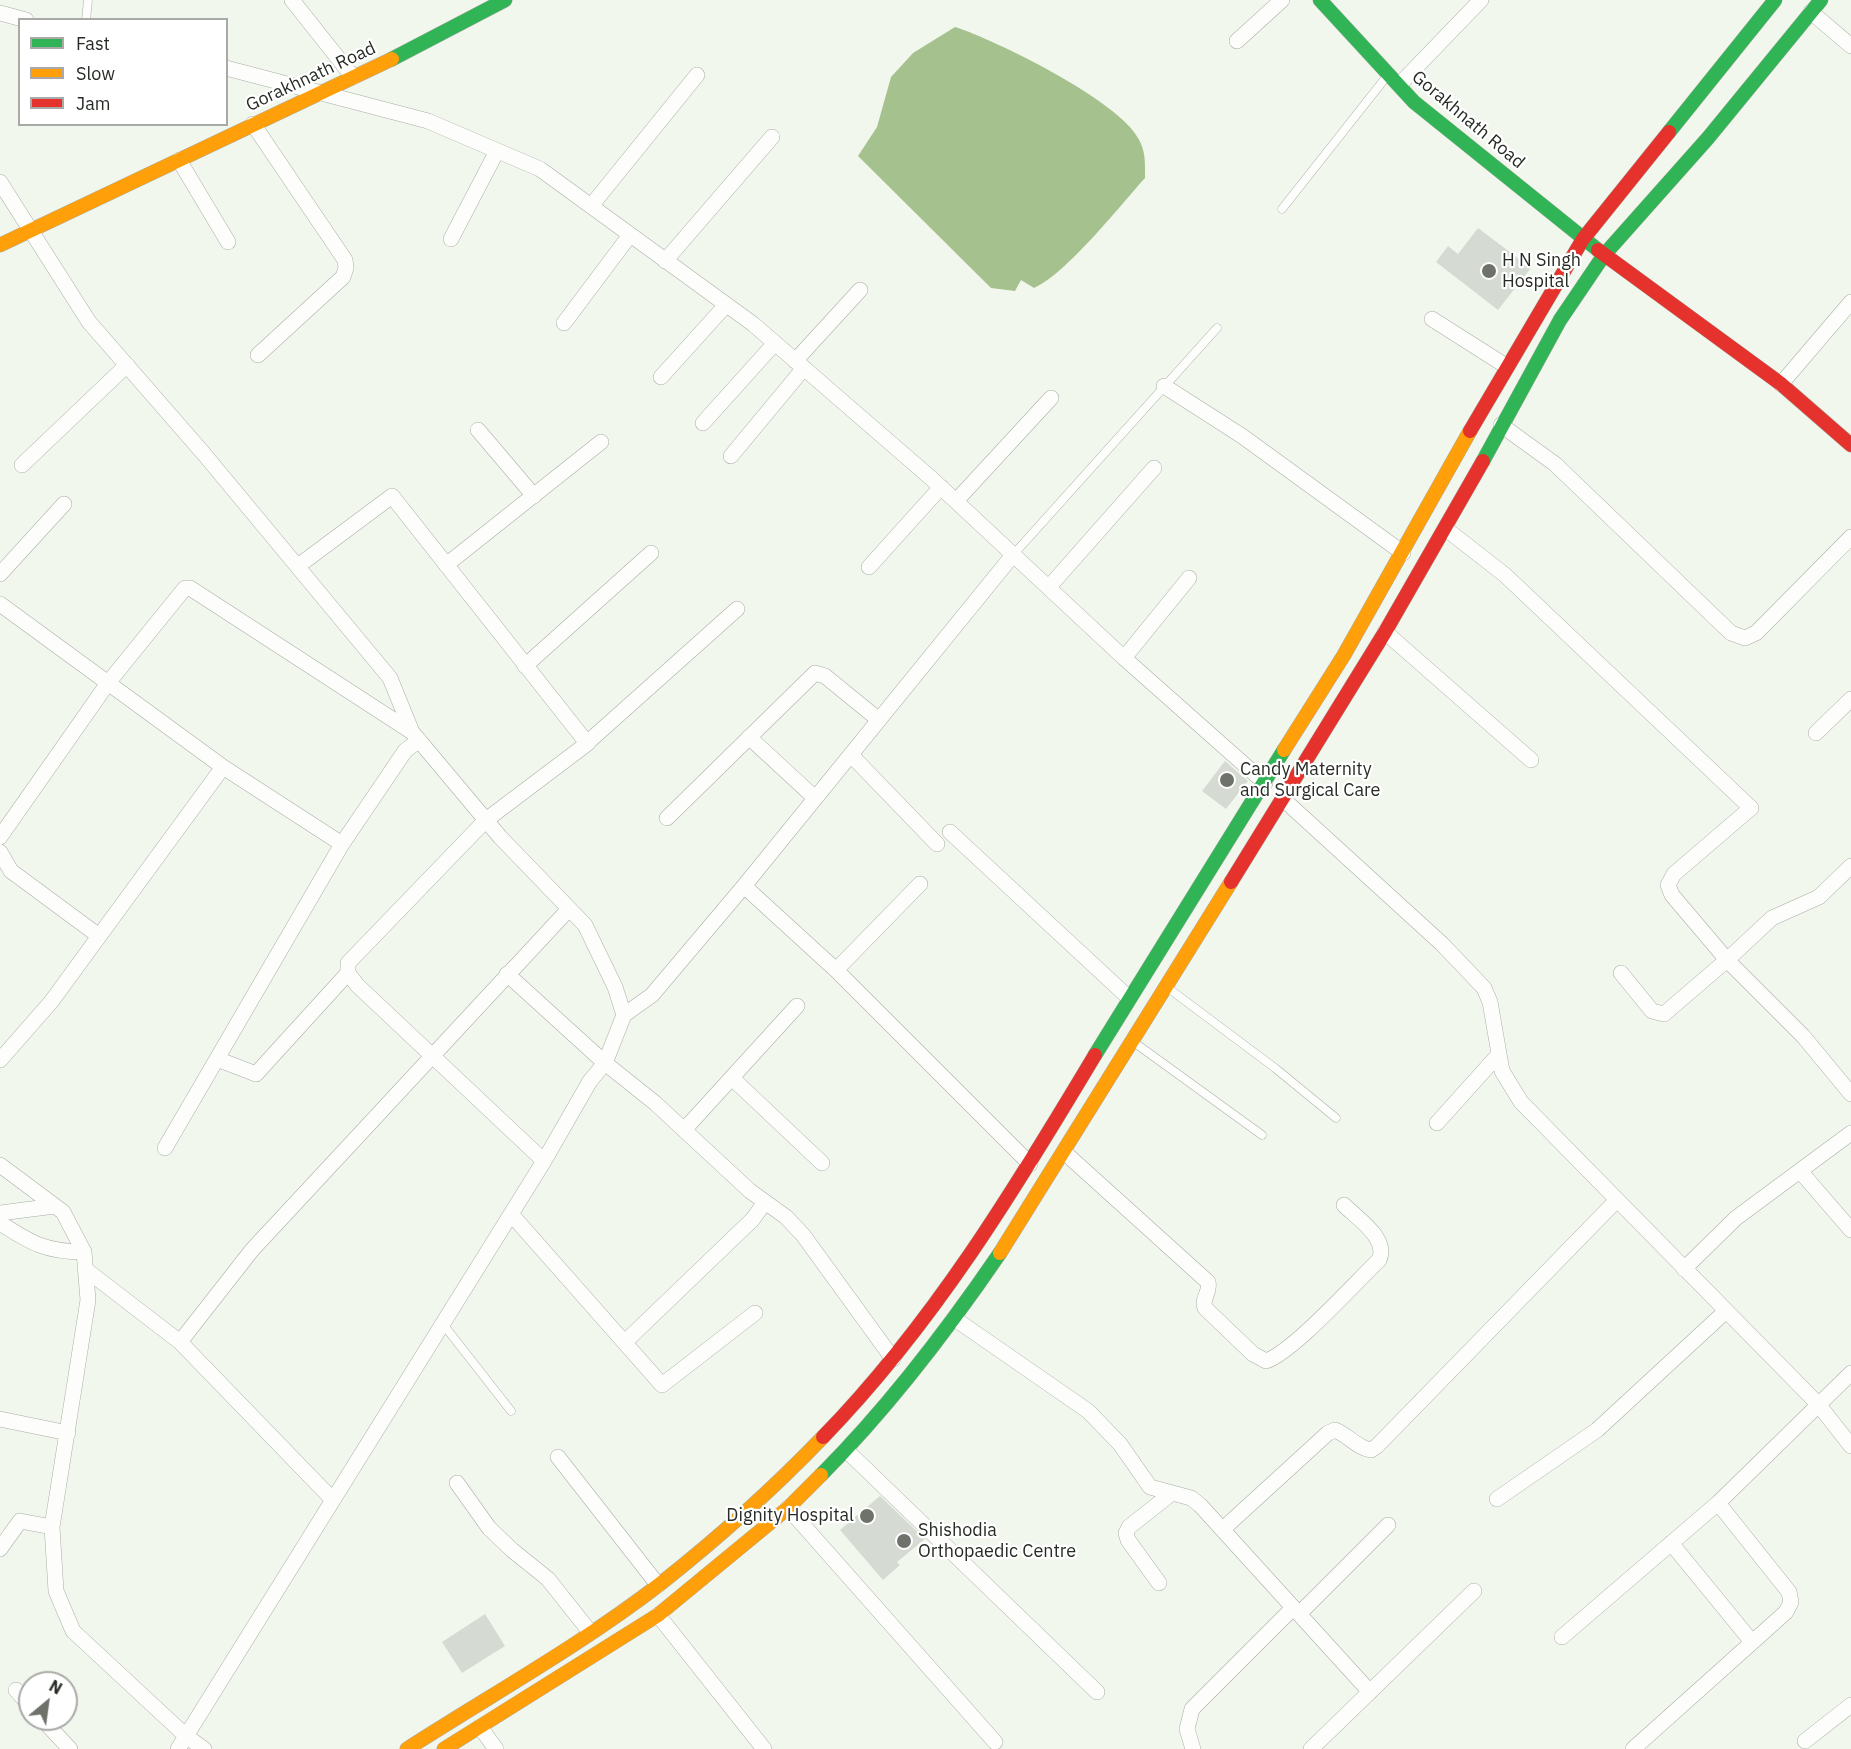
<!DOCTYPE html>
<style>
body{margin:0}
#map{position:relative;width:1851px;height:1749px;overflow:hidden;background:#f2f7ee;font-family:"IBM Plex Sans",sans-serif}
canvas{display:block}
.legend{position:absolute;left:18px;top:18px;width:210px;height:108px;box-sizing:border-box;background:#fff;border:2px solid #a9aaa8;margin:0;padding:8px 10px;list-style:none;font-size:18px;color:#272b25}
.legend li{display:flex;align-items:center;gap:12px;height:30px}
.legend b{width:30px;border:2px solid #a9aaa8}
.north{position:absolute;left:18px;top:1671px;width:60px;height:60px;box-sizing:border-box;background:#fff;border:2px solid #a9aaa8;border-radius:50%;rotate:29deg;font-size:16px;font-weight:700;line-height:24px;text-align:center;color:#272b25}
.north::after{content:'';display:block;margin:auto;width:21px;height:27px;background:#6e726b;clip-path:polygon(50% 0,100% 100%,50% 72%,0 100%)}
</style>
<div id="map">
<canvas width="1851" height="1749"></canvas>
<ul class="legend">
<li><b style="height:8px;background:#30b455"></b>Fast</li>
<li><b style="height:8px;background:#ff9f0a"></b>Slow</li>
<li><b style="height:8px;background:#e5322d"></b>Jam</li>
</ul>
<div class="north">N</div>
</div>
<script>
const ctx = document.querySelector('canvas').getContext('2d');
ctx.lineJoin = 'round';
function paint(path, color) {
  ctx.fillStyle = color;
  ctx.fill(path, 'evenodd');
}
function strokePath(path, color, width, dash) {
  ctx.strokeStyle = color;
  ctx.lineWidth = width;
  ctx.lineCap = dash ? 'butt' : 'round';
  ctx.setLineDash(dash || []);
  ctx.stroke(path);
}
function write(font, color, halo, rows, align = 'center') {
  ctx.font = font + ' "IBM Plex Sans",sans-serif';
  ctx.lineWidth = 4.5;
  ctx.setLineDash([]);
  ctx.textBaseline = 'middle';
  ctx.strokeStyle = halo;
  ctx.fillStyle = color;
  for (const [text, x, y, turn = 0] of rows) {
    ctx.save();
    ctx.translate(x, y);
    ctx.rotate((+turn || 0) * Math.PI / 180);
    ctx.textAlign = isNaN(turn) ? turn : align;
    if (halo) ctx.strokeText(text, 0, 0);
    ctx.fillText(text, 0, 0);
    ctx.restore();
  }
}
paint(new Path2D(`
 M955 27C996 40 1119 101 1138 138 1146 151 1145 163 1145 178 1119 207 1066 274 1034 288L1021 280 1015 291 991 288 858 156 877 127 891 77 913 53Z`), '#a5c28e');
paint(new Path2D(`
 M1478 228 1531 268 1498 310 1436 262 1448 246 1458 254Z
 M1225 761 1248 781 1226 809 1202 791Z
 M880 1496 925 1539 897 1562 900 1565 883 1580 840 1530Z
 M485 1614 505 1646 462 1673 442 1642Z`), '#d5dad2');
const lane = new Path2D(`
 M86 20 88 0
 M1282 209 1387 76
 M1013 555 1217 328
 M1168 988 1275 1068 1336 1118
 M1135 1043 1262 1135
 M443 1324 511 1411`);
const street = new Path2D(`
 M292 0 353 77
 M1811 12 1851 46
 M0 13 26 20
 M1237 41 1282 0
 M226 68 428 121 540 169 753 324 932 479 1124 658 1265 783
 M1399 85 1481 0
 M253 124 345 260 346 268 343 277 258 355
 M179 160 228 242
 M0 182 89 322 204 454 390 678 412 732 500 837 585 925 615 987 624 1015 605 1063 590 1081 544 1161 178 1749
 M591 206 697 75
 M451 239 497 151
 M665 261 772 137
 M1432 319 1506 366
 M564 323 630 235
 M795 361 860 290
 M661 377 726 305
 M1781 384 1851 302
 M1164 386 1242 436 1403 553
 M703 423 775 343
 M1501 425 1555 464 1731 633 1745 638 1756 633 1851 537
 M478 430 534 496
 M731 456 804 368
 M22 465 127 365
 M956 501 1051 398
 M1446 529 1505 575 1751 808 1674 874 1668 885 1672 895 1727 960 1664 1014 1652 1011 1621 973
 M446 565 601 442
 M298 566 392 496 587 743 737 609
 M869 567 941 487
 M0 574 64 504
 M1049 587 1154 468
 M0 604 223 767 51 1002 0 1060
 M1385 632 1531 760
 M1124 658 1189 578
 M525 666 651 553
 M1816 733 1851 699
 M749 737 815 798
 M851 755 937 844
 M223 767 342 844
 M1283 799 1442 944 1484 988 1490 1002 1502 1071 1521 1102 1818 1404 1851 1446
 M667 818 815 673 825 676 879 720
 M950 832 1129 998
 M0 837 108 683 185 588H190L412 732
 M0 852 11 871 99 936
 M1851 866 1819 897 1772 918 1727 960 1803 1036 1851 1094
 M744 886 836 970 1030 1164
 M836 970 920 884
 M507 974 605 1063 655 1103 750 1191 786 1217 803 1235 893 1359
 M624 1015 652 995 744 886 1013 555
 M217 1059 256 1074 348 973
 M732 1078 822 1163
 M1437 1123 1499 1054
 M684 1130 797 1006
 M165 1148 342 844 405 751 419 740
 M1064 1152 1208 1282C1211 1292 1201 1299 1205 1308L1253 1354 1266 1361C1293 1352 1355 1283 1379 1260 1389 1239 1358 1219 1344 1205
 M544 1161 357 985 348 973V963L486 820 588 743
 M0 1165 63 1212 84 1252 88 1300 52 1527 56 1591 73 1631 186 1736 204 1749
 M1800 1171 1851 1230
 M0 1213 55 1206
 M511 1214 662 1385 755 1313
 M0 1223C31 1243 46 1252 84 1252
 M85 1269 180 1342 333 1500
 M1684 1269 1736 1218 1851 1133
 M955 1319 1088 1411 1120 1444 1150 1487 1191 1498 1200 1505 1370 1692
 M626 1341 753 1219 765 1202
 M180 1342 252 1250 569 909
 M0 1419 68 1433
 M846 1450 1097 1692
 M558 1457 658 1585
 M457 1483 489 1528 512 1550 548 1579 590 1632
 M1497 1499 1597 1430 1726 1311
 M788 1508 995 1742
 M1223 1529 1328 1433 1335 1430C1348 1435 1357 1448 1371 1450L1377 1446 1616 1201
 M1671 1543 1752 1642
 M0 1549 20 1521 52 1527
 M1159 1583 1128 1540 1126 1533 1129 1527 1172 1493
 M1299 1614 1388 1525
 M658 1615 764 1749
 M1562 1637 1718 1503 1851 1373
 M16 1690 30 1706
 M42 1719 70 1749
 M480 1727 496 1749
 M1805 1741 1851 1705
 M1193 1749 1187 1729 1192 1709 1293 1608
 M1311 1749 1474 1591
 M1633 1749 1786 1612 1791 1602 1789 1592 1718 1503`);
const fast = new Path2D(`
 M1320 0 1414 102 1598 250
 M392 59 505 0
 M1669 132 1775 0
 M1483 461 1560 320 1604 255 1708 138 1821 0
 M1095 1055 1284 750
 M821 1475C888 1408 946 1332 1000 1253`);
const slow = new Path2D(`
 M0 245 392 59
 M1284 750 1344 655 1470 431
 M1000 1253 1231 882
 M407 1749C491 1695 581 1645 660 1584 717 1539 772 1490 823 1437
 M444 1749 658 1615 788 1508 821 1475`);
const jam = new Path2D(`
 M1598 250 1781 384 1851 445
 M1470 431 1583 239 1669 132
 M1231 882 1385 632 1483 461
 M823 1437C933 1324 1015 1189 1095 1055`);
strokePath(lane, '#a9ada6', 9);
strokePath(street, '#a9ada6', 16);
strokePath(fast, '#a9ada6', 15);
strokePath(slow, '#a9ada6', 15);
strokePath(jam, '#a9ada6', 15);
strokePath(lane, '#fdfefc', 8);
strokePath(street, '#fdfefc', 15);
strokePath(fast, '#30b455', 14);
strokePath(slow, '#ff9f0a', 14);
strokePath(jam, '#e5322d', 14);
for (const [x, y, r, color] of [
 [1489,271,8,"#6e726b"],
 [1227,780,8,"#6e726b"],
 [867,1516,8,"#6e726b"],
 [904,1541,8,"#6e726b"]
]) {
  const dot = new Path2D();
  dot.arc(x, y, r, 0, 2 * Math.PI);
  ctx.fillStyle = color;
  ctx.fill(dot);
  strokePath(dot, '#fff', 2);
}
write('18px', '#272b25', '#fff', [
 ["Gorakhnath Road",311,77,-25],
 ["Gorakhnath Road",1468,120,40]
]);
write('18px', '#272b25', '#fff', [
 ["H N Singh",1502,261],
 ["Hospital",1502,282],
 ["Candy Maternity",1240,770],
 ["and Surgical Care",1240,791],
 ["Dignity Hospital",854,1516,"right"],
 ["Shishodia",918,1531],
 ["Orthopaedic Centre",918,1552]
], 'left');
</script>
